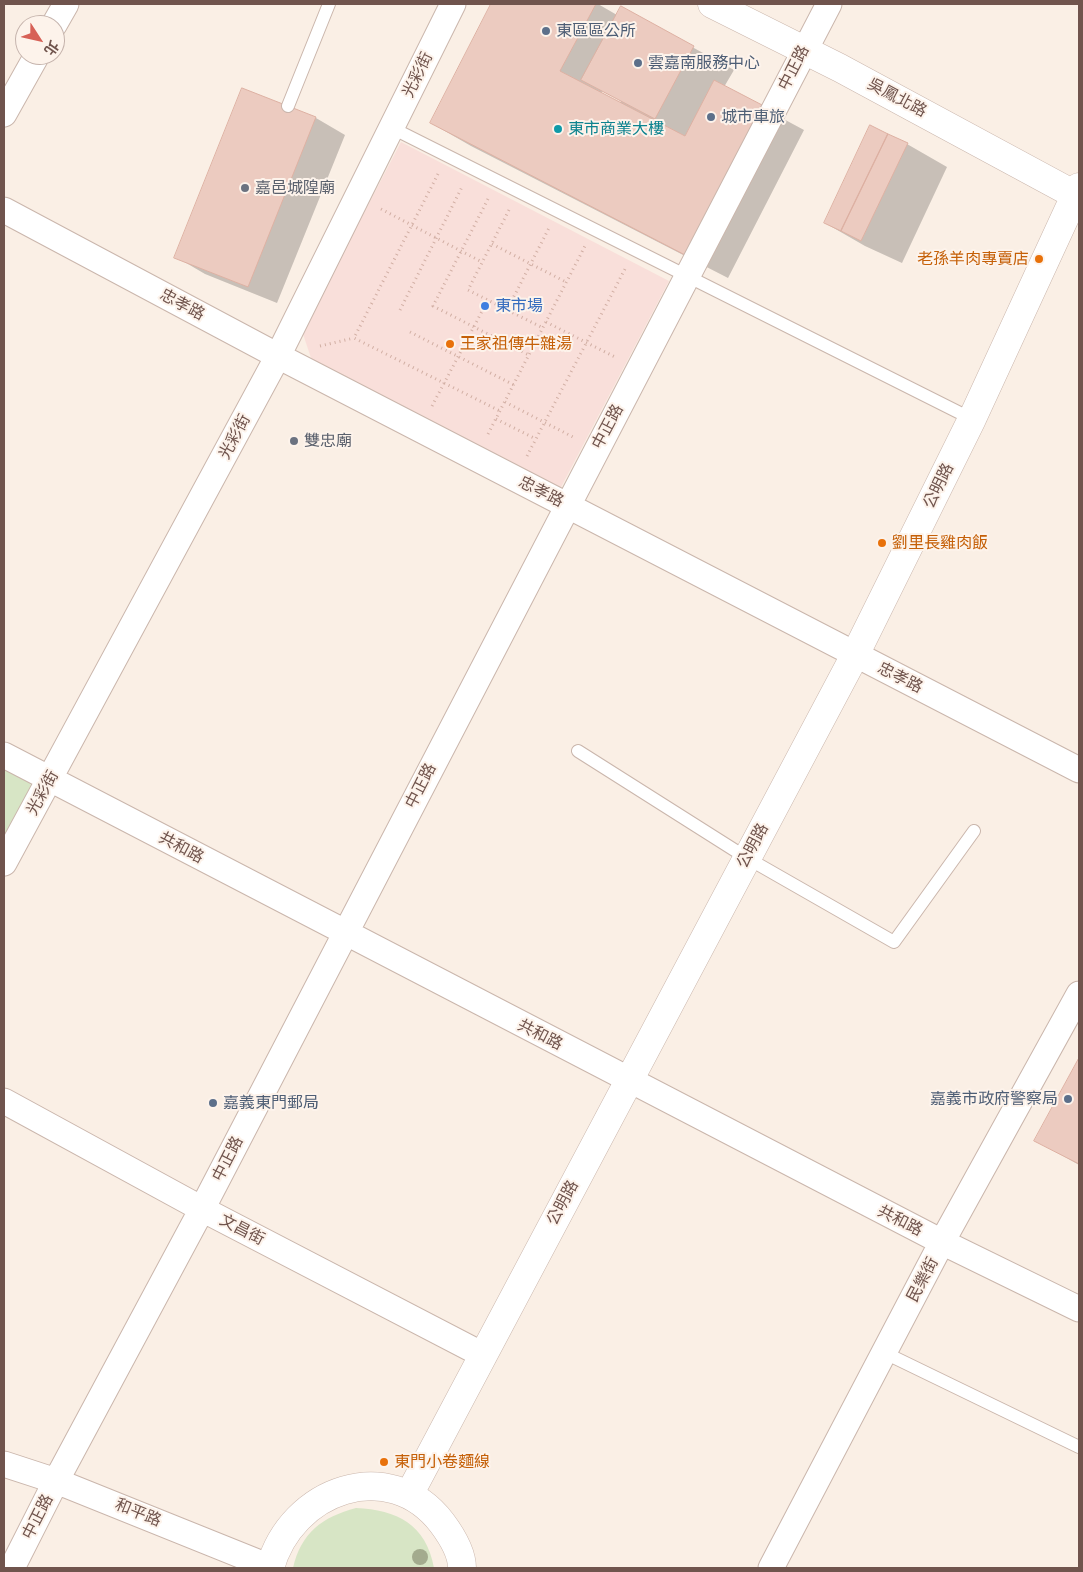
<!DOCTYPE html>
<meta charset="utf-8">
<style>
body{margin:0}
#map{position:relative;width:1083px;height:1572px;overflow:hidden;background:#faefe5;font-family:"Open Sans","Noto Sans TC",sans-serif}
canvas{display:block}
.frame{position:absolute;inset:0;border:5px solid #70544d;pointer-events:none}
.north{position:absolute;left:15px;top:15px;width:50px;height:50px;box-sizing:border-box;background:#fdf3eb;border:1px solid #c5b3ac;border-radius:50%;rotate:125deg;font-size:14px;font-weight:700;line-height:20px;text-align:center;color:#70544d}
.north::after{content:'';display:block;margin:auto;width:18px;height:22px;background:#d76157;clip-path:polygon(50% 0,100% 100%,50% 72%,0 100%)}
</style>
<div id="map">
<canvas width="1083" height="1572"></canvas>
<div class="frame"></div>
<div class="north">北</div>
</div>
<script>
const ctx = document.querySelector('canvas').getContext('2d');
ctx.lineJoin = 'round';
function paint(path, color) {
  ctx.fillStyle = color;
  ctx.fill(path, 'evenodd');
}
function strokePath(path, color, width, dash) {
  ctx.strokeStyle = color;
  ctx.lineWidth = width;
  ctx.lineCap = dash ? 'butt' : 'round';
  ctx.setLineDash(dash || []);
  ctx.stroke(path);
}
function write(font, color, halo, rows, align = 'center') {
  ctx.font = font + ' "Open Sans","Noto Sans TC",sans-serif';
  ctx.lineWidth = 4;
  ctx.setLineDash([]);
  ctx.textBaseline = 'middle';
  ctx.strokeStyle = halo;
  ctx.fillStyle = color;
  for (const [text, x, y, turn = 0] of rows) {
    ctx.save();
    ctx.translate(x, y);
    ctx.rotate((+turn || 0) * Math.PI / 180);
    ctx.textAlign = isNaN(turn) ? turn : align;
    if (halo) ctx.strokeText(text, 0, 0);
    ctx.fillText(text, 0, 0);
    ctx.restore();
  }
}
paint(new Path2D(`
 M401 142 669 281 558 493 314 367 302 331Z`), '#f9dfda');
paint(new Path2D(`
 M4 769 30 782 33 793 4 843Z
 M356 1508C397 1510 426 1524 434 1568H293C301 1533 322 1517 356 1508Z`), '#d7e5c5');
paint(new Path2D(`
 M493 4H598L617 15 621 8 734 70 724 87 804 130 728 278 471 146 431 123ZM603 90 621 101 620 103 601 93Z
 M243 89 316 118 345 135 277 303 205 274 176 257Z
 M907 144 947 167 902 263 865 246 825 223Z
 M1079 1060V1165L1036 1140Z`), '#0003');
const building = new Path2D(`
 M491 4H596L560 71 685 136 714 80 764 106 687 256 430 123Z
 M621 6 694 46 655 119 581 80Z
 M242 88 316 117 248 287 174 258Z
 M870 125 888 134 841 231 824 223Z
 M888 134 908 143 861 241 841 231Z
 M1079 1058V1164L1034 1141Z`);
paint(building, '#eccbc0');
strokePath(building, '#ddb0a2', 1);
const service = new Path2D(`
 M288 106 329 4
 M392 128 972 419
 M578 751 747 858 894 942 974 831
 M885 1353 1079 1447`);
const minor = new Path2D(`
 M54 25 66 4
 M4 114 37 55
 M4 210 278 356 1079 770
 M4 755 942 1242 1079 1309
 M4 863 278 356 453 4
 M4 1101 202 1209 483 1355
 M4 1464 56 1481 270 1567
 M12 1568 56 1481 202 1209 829 4
 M771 1568 942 1242 1079 994`);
const tertiary = new Path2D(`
 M712 4 840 68 1079 197
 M409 1495 855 655 972 419 1079 187
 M270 1568C291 1490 389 1454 442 1523 451 1535 462 1552 462 1568`);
strokePath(service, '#cab6ac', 14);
strokePath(minor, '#cab6ac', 27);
strokePath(tertiary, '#cab6ac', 29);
strokePath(new Path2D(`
 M438 174 354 338 500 411
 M488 199 433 306 529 355
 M381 209 482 262
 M509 210 468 290 543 328
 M492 244 566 282
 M400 310 462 187
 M507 310 549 228
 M546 322 615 357
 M410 332 514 385
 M320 346 354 338
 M505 402 573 437
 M432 406 488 300
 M496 419 536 439
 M488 434 585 246
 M527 456 625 269`), '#d1aea3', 3, [1, 4]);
strokePath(service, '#fff', 12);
strokePath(minor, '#fff', 25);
strokePath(tertiary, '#fff', 28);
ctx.fillStyle = '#a3ab8e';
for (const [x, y] of [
 [420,1557]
]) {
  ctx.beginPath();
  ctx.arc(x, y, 8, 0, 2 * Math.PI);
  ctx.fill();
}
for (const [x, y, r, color] of [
 [546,31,5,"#5c6f8a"],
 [638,63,5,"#5c6f8a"],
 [711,117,5,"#5c6f8a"],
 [558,129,5,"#0f9aa8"],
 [245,188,5,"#6b7280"],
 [1039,259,5,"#e8710a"],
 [485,306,5,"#3f7fe0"],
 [450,344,5,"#e8710a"],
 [294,441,5,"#6b7280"],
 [882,543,5,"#e8710a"],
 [1068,1099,5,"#5c6f8a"],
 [213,1103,5,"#5c6f8a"],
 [384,1462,5,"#e8710a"]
]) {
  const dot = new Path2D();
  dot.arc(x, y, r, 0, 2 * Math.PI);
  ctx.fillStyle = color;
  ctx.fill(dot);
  strokePath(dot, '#fdf3eb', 2);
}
write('16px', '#4e5e75', '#fdf3eb', [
 ["東區區公所",556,31],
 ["雲嘉南服務中心",648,63],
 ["城市車旅",721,117],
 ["嘉義市政府警察局",1058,1099,"right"],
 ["嘉義東門郵局",223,1103]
], 'left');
write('16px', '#70544d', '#fdf3eb', [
 ["中正路",794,68,-63],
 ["光彩街",418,75,-64],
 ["吳鳳北路",897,98,28],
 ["忠孝路",182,305,28],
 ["中正路",608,427,-62],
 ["光彩街",235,437,-62],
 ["公明路",939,486,-64],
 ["忠孝路",541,492,27],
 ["忠孝路",900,678,27],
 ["中正路",421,786,-63],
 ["光彩街",43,793,-61],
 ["公明路",753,846,-62],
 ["共和路",181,848,28],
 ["共和路",540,1035,27],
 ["中正路",228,1159,-63],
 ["公明路",563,1203,-62],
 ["共和路",900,1221,27],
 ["文昌街",242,1230,27],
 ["民樂街",923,1280,-62],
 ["和平路",138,1513,22],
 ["中正路",38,1517,-63]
]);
write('16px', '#0d838f', '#fdf3eb', [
 ["東市商業大樓",568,129]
], 'left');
write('16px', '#5b616d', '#fdf3eb', [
 ["嘉邑城隍廟",255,188],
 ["雙忠廟",304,441]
], 'left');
write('16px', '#c56008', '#fdf3eb', [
 ["老孫羊肉專賣店",1029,259,"right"],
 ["王家祖傳牛雜湯",460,344],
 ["劉里長雞肉飯",892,543],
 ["東門小卷麵線",394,1462]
], 'left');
write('16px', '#366cbe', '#fdf3eb', [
 ["東市場",495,306]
], 'left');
</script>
